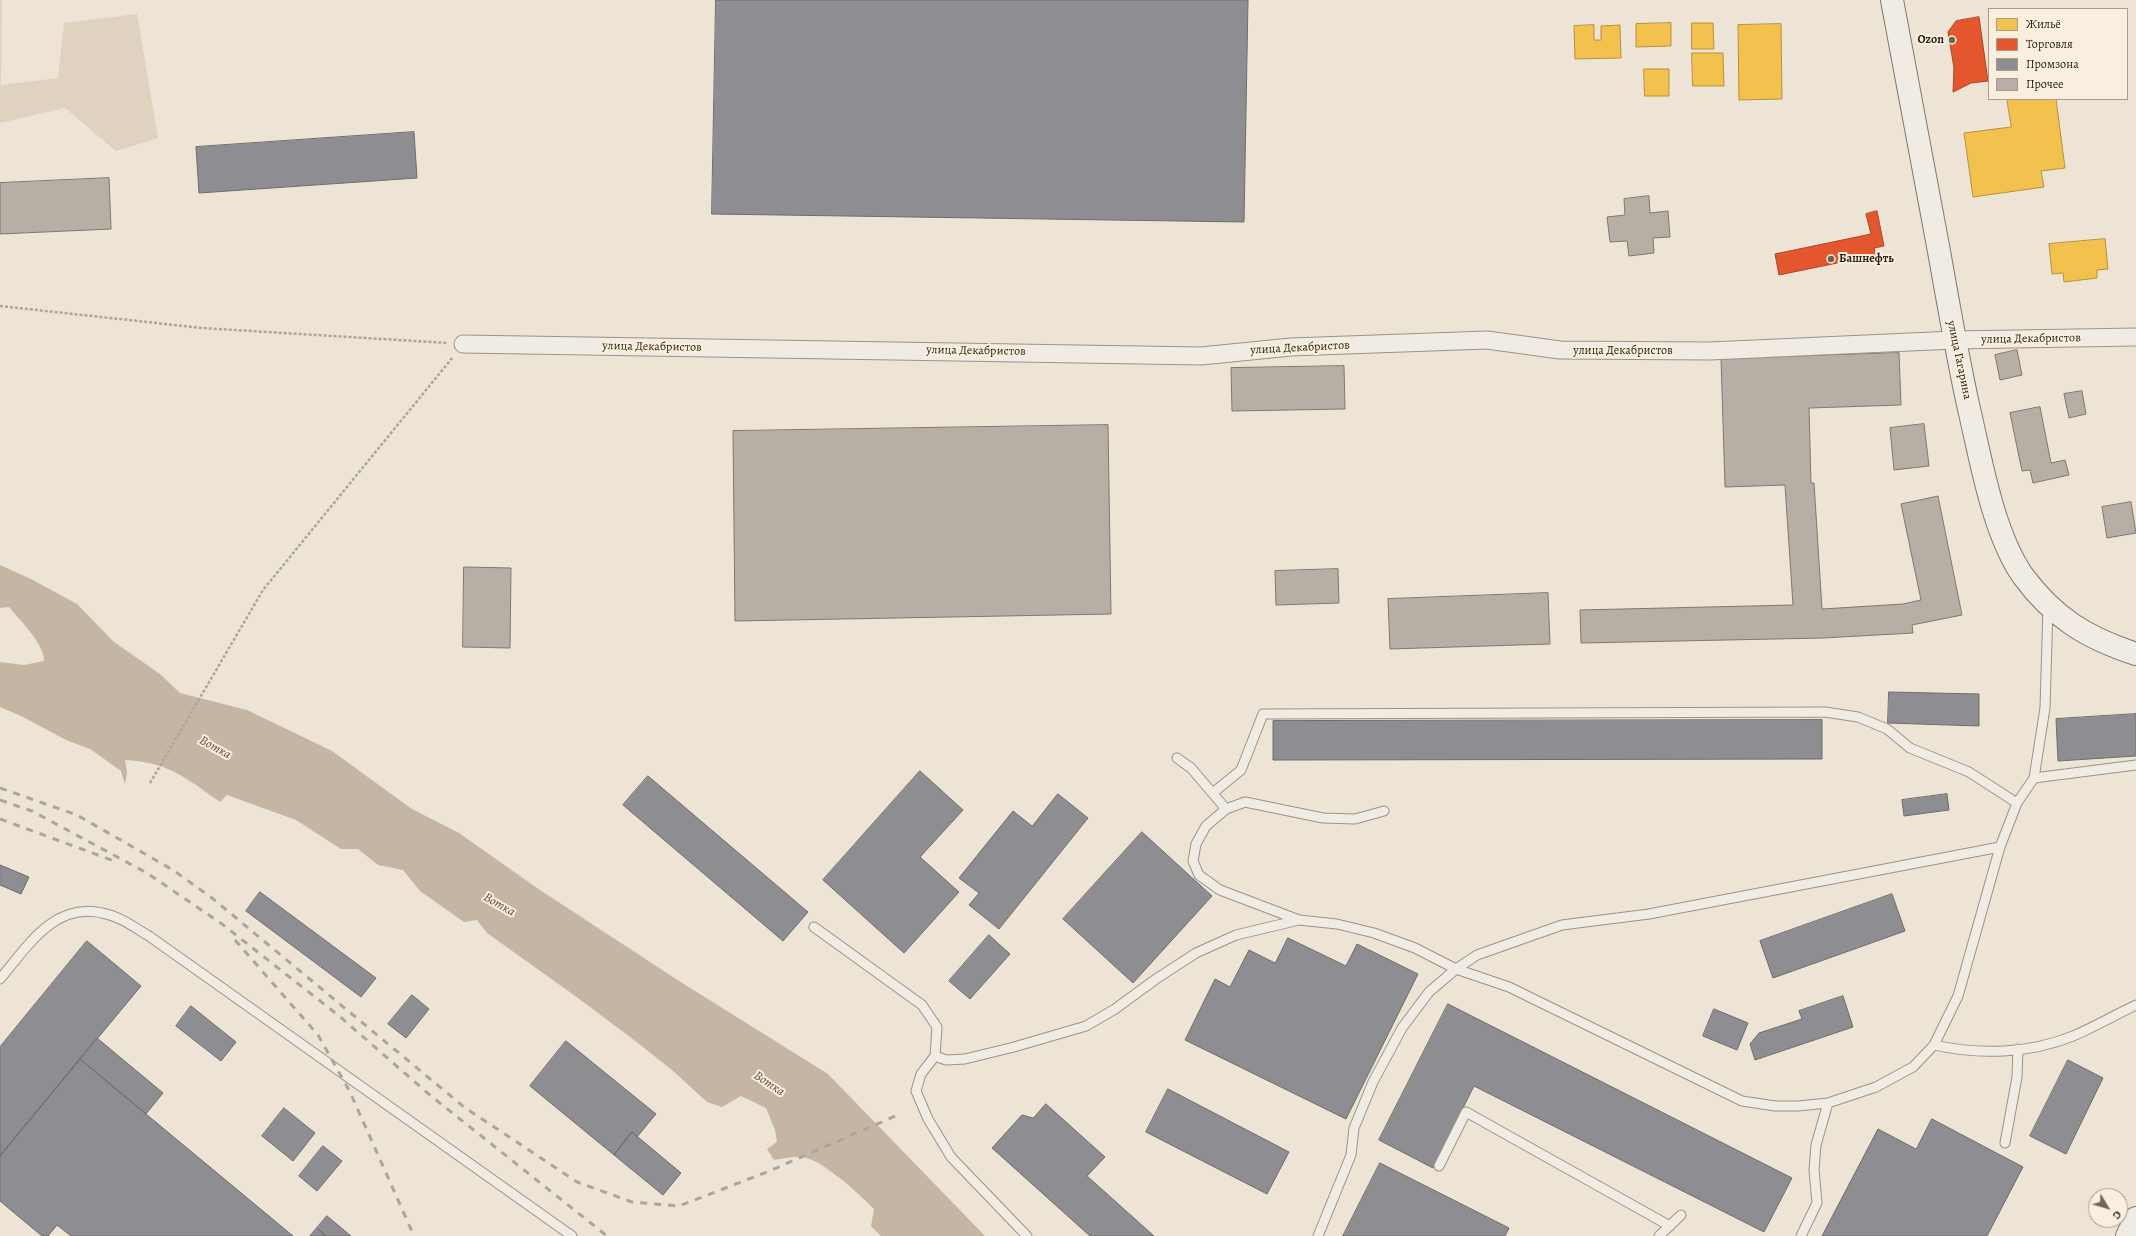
<!DOCTYPE html>
<meta charset="utf-8">
<style>
body{margin:0}
#map{position:relative;width:2136px;height:1236px;overflow:hidden;background:#ede4d6;font-family:Alegreya,serif}
canvas{display:block}
.legend{position:absolute;left:1988px;top:8px;width:140px;height:92px;box-sizing:border-box;background:#faeede;border:1px solid #a79c8c;margin:0;padding:5px 7px;list-style:none;font-size:12px;color:#2b2011}
.legend li{display:flex;align-items:center;gap:8px;height:20px}
.legend b{width:20px;border:1px solid #a79c8c}
.north{position:absolute;left:2088px;top:1188px;width:40px;height:40px;box-sizing:border-box;background:#faeede;border:1px solid #a79c8c;border-radius:50%;rotate:128deg;font-size:11px;font-weight:700;line-height:16px;text-align:center;color:#2b2011}
.north::after{content:'';display:block;margin:auto;width:14px;height:18px;background:#6f6556;clip-path:polygon(50% 0,100% 100%,50% 72%,0 100%)}
</style>
<div id="map">
<canvas width="2136" height="1236"></canvas>
<ul class="legend">
<li><b style="height:11px;background:#f2c14e"></b>Жильё</li>
<li><b style="height:11px;background:#e4572e"></b>Торговля</li>
<li><b style="height:11px;background:#8d8d92"></b>Промзона</li>
<li><b style="height:11px;background:#b7afa5"></b>Прочее</li>
</ul>
<div class="north">С</div>
</div>
<script>
const ctx = document.querySelector('canvas').getContext('2d');
ctx.lineJoin = 'round';
function paint(path, color) {
  ctx.fillStyle = color;
  ctx.fill(path, 'evenodd');
}
function strokePath(path, color, width, dash) {
  ctx.strokeStyle = color;
  ctx.lineWidth = width;
  ctx.lineCap = dash ? 'butt' : 'round';
  ctx.setLineDash(dash || []);
  ctx.stroke(path);
}
function write(font, color, halo, rows, align = 'center') {
  ctx.font = font + ' Alegreya,serif';
  ctx.lineWidth = 4;
  ctx.setLineDash([]);
  ctx.textBaseline = 'middle';
  ctx.strokeStyle = halo;
  ctx.fillStyle = color;
  for (const [text, x, y, turn = 0] of rows) {
    ctx.save();
    ctx.translate(x, y);
    ctx.rotate((+turn || 0) * Math.PI / 180);
    ctx.textAlign = isNaN(turn) ? turn : align;
    if (halo) ctx.strokeText(text, 0, 0);
    ctx.fillText(text, 0, 0);
    ctx.restore();
  }
}
paint(new Path2D(`
 M0 0H2L1 85 58 78 64 23 137 14 158 138 116 151 65 108 0 123Z`), '#dfd2bf');
paint(new Path2D(`
 M0 565 31 579 77 604 114 642 160 674 180 693 247 710 332 751 412 809 459 833 537 888 679 981 828 1074 985 1236H881L871 1226 874 1209C859 1194 822 1159 802 1157 793 1156 783 1159 774 1160L767 1149 777 1142 775 1130 766 1108 741 1096 722 1107 707 1102 672 1070 634 1040 578 998 487 933 477 920 464 922 420 891 403 870 378 865 358 849H341L296 820 227 795 220 802C186 778 168 762 125 760L127 772 125 784 121 771 90 749 66 740 23 717 0 707V662L24 665 44 661C45 645 20 620 9 607L0 608Z`), '#c4b6a2');
const homes = new Path2D(`
 M1671 23V46L1636 47V24Z
 M1692 23H1713L1714 49H1692Z
 M1781 24 1782 99 1739 100 1738 25Z
 M1594 25V40H1601V26L1620 25 1621 58 1575 59 1574 26Z
 M1692 53H1723L1724 86H1693Z
 M1644 69H1669V96H1645Z
 M2007 99H2056L2065 168 2041 171 2044 187 1973 197 1964 133 2011 127Z
 M2105 239 2108 269 2097 270V278L2064 282 2063 273 2052 274 2049 244Z`);
paint(homes, '#f2c14e');
strokePath(homes, '#b6913c', 1);
const shops = new Path2D(`
 M1979 17 1988 81 1971 83 1953 92 1954 68 1948 32 1956 21Z
 M1877 211 1884 246 1874 248 1876 255 1779 275 1775 254 1871 234 1866 214Z`);
paint(shops, '#e4572e');
strokePath(shops, '#ac4625', 1);
const industry = new Path2D(`
 M716 0H1248L1244 222 712 214Z
 M414 132 417 178 199 193 196 147Z
 M1889 692 1979 694V726L1888 723Z
 M2136 714V756L2058 761 2056 719Z
 M1822 720V759L1273 760V721Z
 M920 771 963 810 920 857 959 892 904 953 823 880Z
 M648 776 808 912 783 941 623 805Z
 M1058 794 1088 818 999 929 969 905 979 893 959 878 1013 811 1032 826Z
 M1947 794 1949 810 1904 816 1902 800Z
 M1142 832 1212 896 1133 983 1063 919Z
 M0 865 29 877 21 894 0 885Z
 M260 892 376 978 361 997 246 911Z
 M1892 894 1905 931 1773 978 1760 941Z
 M989 935 1010 954 970 999 949 981Z
 M1288 938 1346 966 1357 944 1418 974 1346 1119 1185 1040 1215 979 1230 987 1249 950 1275 963Z
 M87 941 141 986 0 1156V1047Z
 M412 995 429 1009 406 1038 388 1024Z
 M1843 996 1853 1027 1755 1060 1750 1044 1759 1033 1802 1019 1799 1011Z
 M1448 1004 1792 1178 1764 1232 1474 1086 1433 1168 1379 1140Z
 M191 1006 236 1042 221 1061 176 1026Z
 M1714 1009 1748 1023 1737 1050 1703 1036Z
 M97 1038 163 1093 146 1114 80 1059Z
 M566 1041 656 1114 637 1137 632 1132 614 1155 530 1086Z
 M80 1059 146 1114 293 1236H71L57 1225 48 1236H42L0 1201V1156Z
 M2068 1060 2103 1078 2066 1154 2030 1136Z
 M1168 1089 1289 1152 1267 1194 1146 1132Z
 M1046 1104 1105 1157 1087 1176 1154 1236H1090L992 1148 1022 1115 1033 1118Z
 M284 1108 315 1133 293 1161 262 1136Z
 M1932 1119 2023 1167 1987 1236H1822L1878 1129 1916 1149Z
 M632 1132 681 1173 663 1195 614 1155Z
 M323 1146 342 1161 317 1191 299 1176Z
 M1380 1163 1509 1228 1505 1236H1343Z
 M327 1216 351 1236H326L317 1228Z
 M317 1228 326 1236H310Z`);
paint(industry, '#8d8d92');
strokePath(industry, '#706c6b', 1);
const building = new Path2D(`
 M109 178 111 229 0 234V183Z
 M1649 196 1650 213 1668 211 1670 237 1653 238 1654 253 1629 256 1627 241 1610 242 1607 217 1625 215 1624 199Z
 M2017 350 2022 375 2000 380 1995 355Z
 M1899 353 1901 405 1809 408 1811 483H1814L1822 609 1903 604 1921 600 1901 504 1938 496 1962 615 1912 625 1913 633 1823 638 1581 643 1580 610 1793 605 1785 485 1725 487 1721 359Z
 M1344 366 1345 409 1232 411 1231 368Z
 M2082 391 2086 414 2069 418 2064 394Z
 M2040 407 2051 463 2065 460 2069 475 2033 483 2030 470 2022 471 2010 413Z
 M1924 424 1929 466 1894 470 1890 428Z
 M1108 425 1111 614 735 621 733 431Z
 M2131 502 2136 533 2107 538 2102 507Z
 M464 567 511 568 510 648 463 647Z
 M1338 569 1339 603 1276 605 1275 571Z
 M1548 593 1550 644 1390 649 1388 599Z`);
paint(building, '#b7afa5');
strokePath(building, '#7e786e', 1);
const service = new Path2D(`
 M1177 758 1191 768 1226 809
 M2034 778 2136 765
 M1214 792 1241 770 1263 714 1825 712 1858 717 1887 729 1910 748 1969 772 2017 803
 M1299 920 1220 890 1199 875 1193 861 1196 844 1206 826 1226 809 1245 802 1323 818 1355 819 1384 811
 M814 927 922 1005 937 1027 935 1056 921 1074 916 1091 928 1119 951 1157 1027 1236
 M0 979C27 947 54 902 102 913 119 916 134 927 149 936L572 1236
 M1934 1045C1979 1055 2029 1054 2073 1036 2094 1027 2115 1015 2136 1005
 M935 1056 946 1060 965 1059 1014 1047 1086 1026 1115 1009 1156 979 1196 953 1236 935 1299 920 1337 924 1374 933 1415 948 1456 969 1509 987 1742 1101 1775 1106H1798L1828 1103 1876 1087 1913 1067 1934 1045 1958 996 2000 847 2017 803 2034 778 2045 708 2048 607
 M2005 1143 2017 1077 2018 1049
 M1439 1166 1466 1112 1670 1226
 M1318 1236 1351 1155 1354 1128 1373 1082 1402 1028 1429 992 1456 969 1477 955 1562 925 1649 914 2000 847
 M1659 1236 1681 1215
 M1801 1236 1817 1203 1814 1170 1816 1145 1828 1103`);
const minor = new Path2D(`
 M463 344 1201 356 1291 347 1487 340 1560 350 1710 351 1954 340 2136 337`);
const secondary = new Path2D(`
 M1892 0C1908 82 1923 164 1938 246 1948 301 1957 355 1969 409 1981 460 1993 533 2023 576 2054 618 2087 638 2136 654
 M2127 1236 2136 1218`);
strokePath(service, '#999389', 11);
strokePath(minor, '#999389', 19);
strokePath(secondary, '#7e786e', 24);
strokePath(new Path2D(`
 M0 306 202 328 448 343
 M150 783 263 590 453 357`), '#aaa59f', 2.5, [3, 2]);
strokePath(service, '#f0ece4', 9);
strokePath(minor, '#f0ece4', 17);
strokePath(secondary, '#f0ece4', 22);
strokePath(new Path2D(`
 M0 788 77 815 173 870 212 898 464 1107 577 1182 632 1202 679 1206 767 1172 900 1114
 M0 800 32 811 147 873 222 924 338 1015 431 1096 607 1236
 M0 819 117 862
 M235 940 318 1035 350 1092 414 1236`), '#aaa59f', 3, [7, 7]);
for (const [x, y, r, color] of [
 [1952,40,4,"#6f6556"],
 [1831,259,4,"#6f6556"]
]) {
  const dot = new Path2D();
  dot.arc(x, y, r, 0, 2 * Math.PI);
  ctx.fillStyle = color;
  ctx.fill(dot);
  strokePath(dot, '#faeede', 1.5);
}
write('bold 12px', '#2b2011', '#faeede', [
 ["Ozon",1944,40],
 ["Башнефть",1839,259,"left"]
], 'right');
write('12px', '#2b2011', '#faeede', [
 ["улица Декабристов",2031,339,-1],
 ["улица Декабристов",652,347,1],
 ["улица Декабристов",1300,348,-3],
 ["улица Декабристов",976,351,1],
 ["улица Декабристов",1623,351],
 ["улица Гагарина",1959,360,78]
]);
write('italic 13px', '#5a4e3c', '#faeede', [
 ["Вотка",215,748,29],
 ["Вотка",499,905,30],
 ["Вотка",769,1084,34]
]);
</script>
